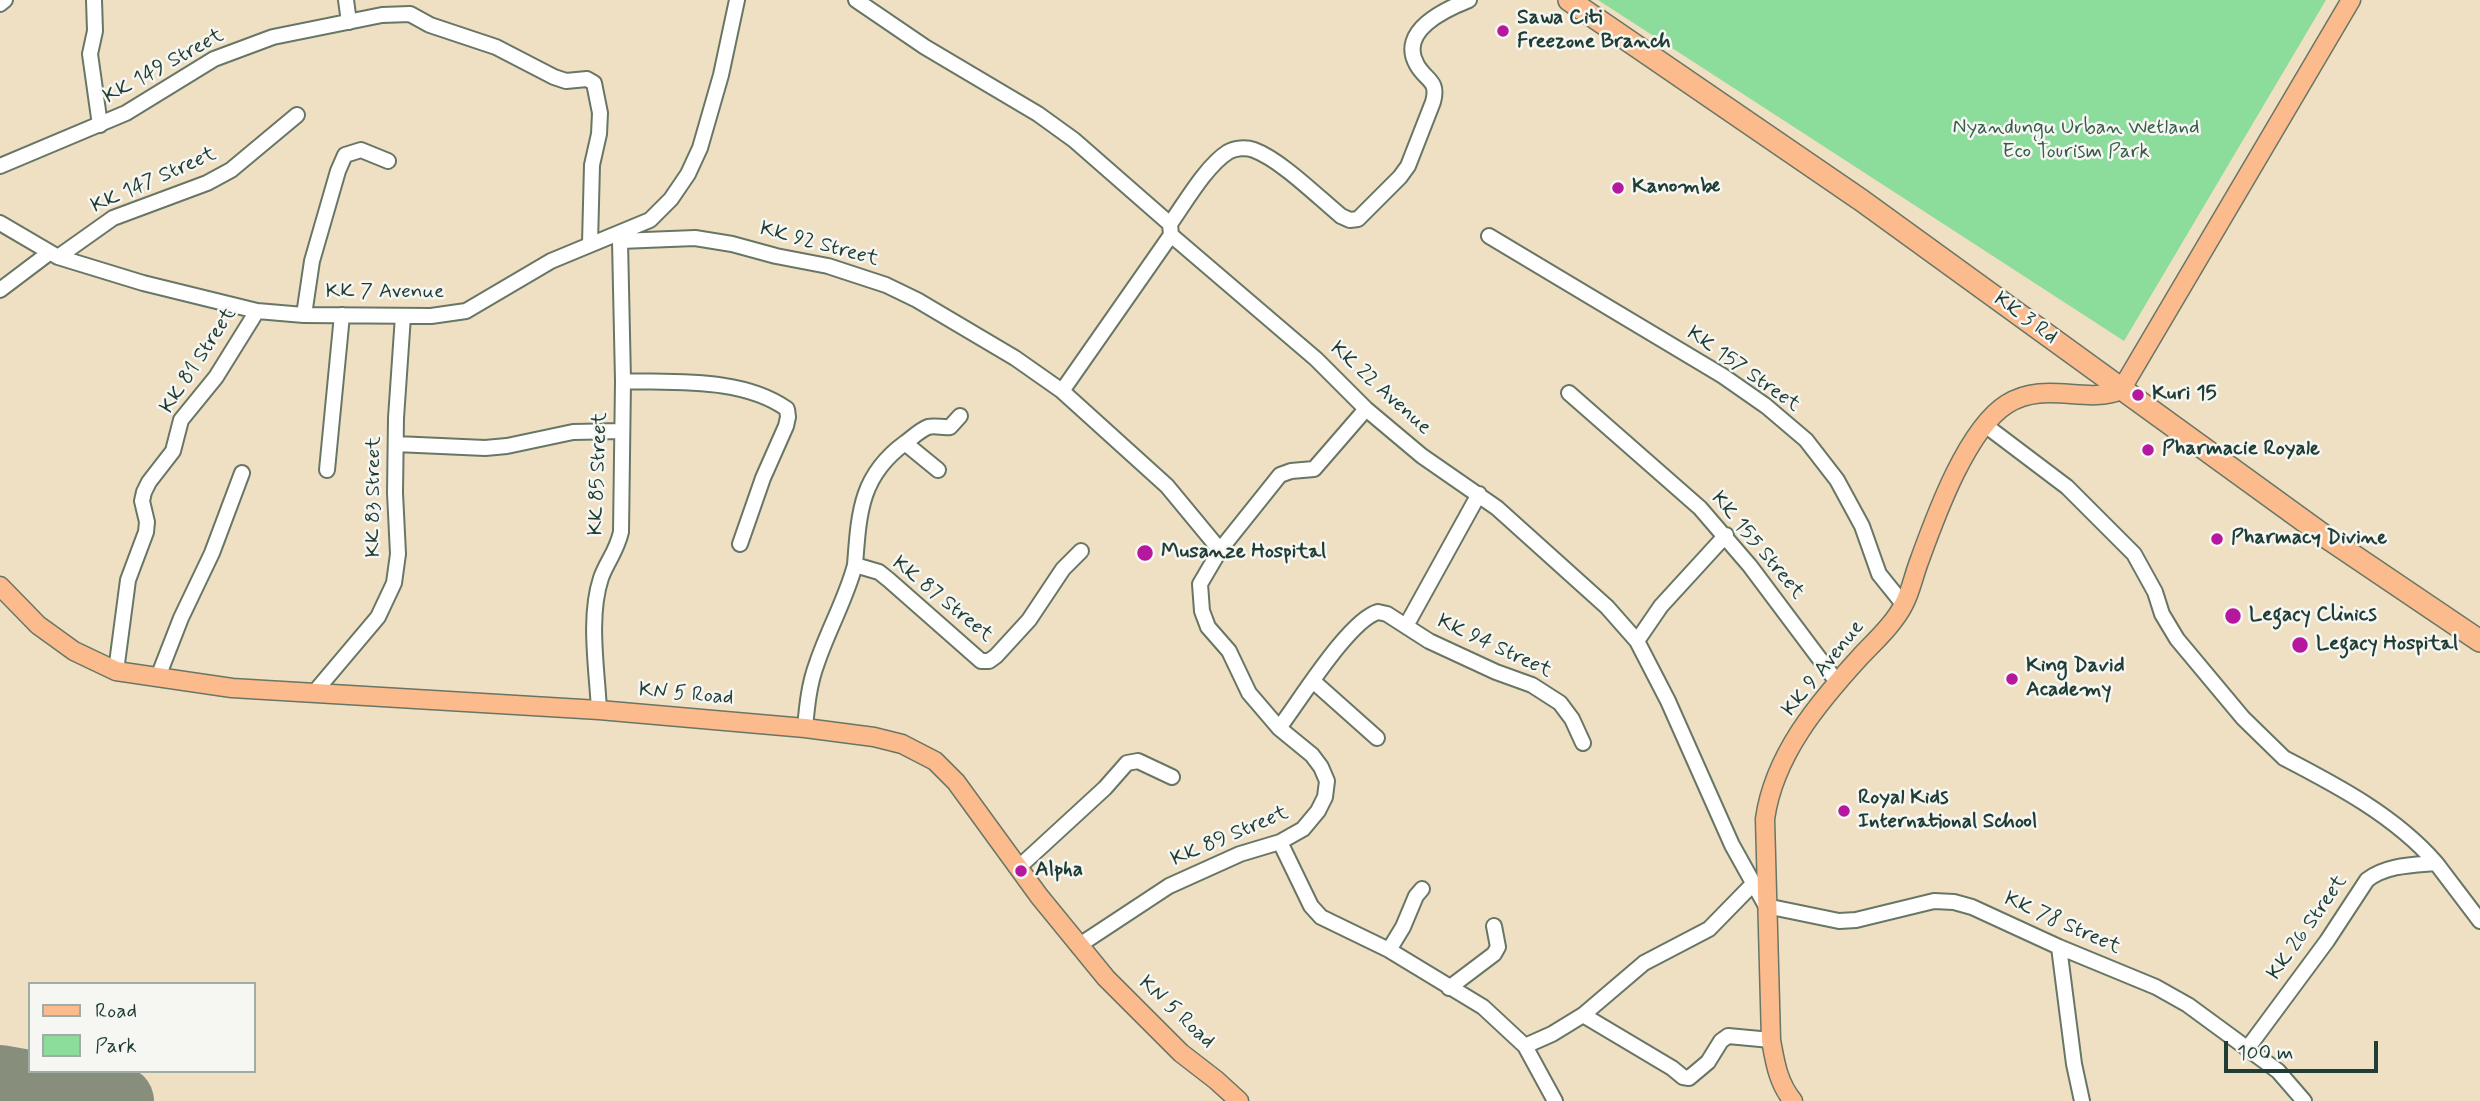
<!DOCTYPE html>
<style>
body{margin:0}
#map{position:relative;width:2480px;height:1101px;overflow:hidden;background:#f0e0c3;font-family:Mynerve,sans-serif}
canvas{display:block}
.legend{position:absolute;left:28px;top:982px;width:228px;height:91px;box-sizing:border-box;background:#f6f6f2;border:2px solid #a0aca6;margin:0;padding:9px 12px;list-style:none;font-size:21px;color:#1f3d34}
.legend li{display:flex;align-items:center;gap:14px;height:35px}
.legend b{width:35px;border:2px solid #a0aca6}
.scale{position:absolute;left:2224px;top:1041px;width:154px;height:32px;box-sizing:border-box;border:4px solid #1f3d34;border-top:0;padding-left:9px;font-size:21px;line-height:24px;white-space:nowrap;color:#1f3d34;-webkit-text-stroke:5px #f6f6f2;paint-order:stroke}
</style>
<div id="map">
<canvas width="2480" height="1101"></canvas>
<ul class="legend">
<li><b style="height:9px;background:#fbbb8c"></b>Road</li>
<li><b style="height:19px;background:#8cdc9b"></b>Park</li>
</ul>
<div class="scale">100 m</div>
</div>
<script>
const ctx = document.querySelector('canvas').getContext('2d');
ctx.lineJoin = 'round';
function paint(path, color) {
  ctx.fillStyle = color;
  ctx.fill(path, 'evenodd');
}
function strokePath(path, color, width, dash) {
  ctx.strokeStyle = color;
  ctx.lineWidth = width;
  ctx.lineCap = dash ? 'butt' : 'round';
  ctx.setLineDash(dash || []);
  ctx.stroke(path);
}
function write(font, color, halo, rows, align = 'center') {
  ctx.font = font + ' Mynerve,sans-serif';
  ctx.lineWidth = 5;
  ctx.setLineDash([]);
  ctx.textBaseline = 'middle';
  ctx.strokeStyle = halo;
  ctx.fillStyle = color;
  for (const [text, x, y, turn = 0] of rows) {
    ctx.save();
    ctx.translate(x, y);
    ctx.rotate((+turn || 0) * Math.PI / 180);
    ctx.textAlign = isNaN(turn) ? turn : align;
    if (halo) ctx.strokeText(text, 0, 0);
    ctx.fillText(text, 0, 0);
    ctx.restore();
  }
}
paint(new Path2D(`
 M1598 0H2326L2124 341Z`), '#8cdc9b');
strokePath(new Path2D(`
 M0 1080 119 1101`), '#888e7c', 70);
const minor = new Path2D(`
 M94 0 95 31 90 54 100 125
 M346 0 349 22
 M856 0 925 47 1038 114 1074 140 1170 224 1171 235 1316 359 1366 409 1422 456 1497 508 1607 607 1637 641 1668 701 1732 845 1766 906 1839 921 1856 920 1934 901 1954 902 1972 907 2059 947 2156 987 2188 1005 2278 1071 2304 1101
 M0 4 5 0
 M0 166 126 113 214 59 273 37 382 15 410 14 430 25 496 47 554 77 566 81 587 79 594 83 600 113 599 134 592 165 590 243
 M0 223 58 257 143 283 257 311 304 315 431 316 466 311 551 261 650 220 671 199 688 174 700 148 721 75 737 0
 M1170 224C1185 203 1206 166 1228 152 1235 148 1246 147 1254 150 1281 160 1318 197 1341 216L1350 220 1358 219 1400 177 1408 166 1433 102C1439 80 1426 81 1417 65 1397 31 1446 9 1469 0
 M1489 236 1723 376 1766 406 1806 440 1837 480 1862 526 1879 574 1904 605
 M620 241 695 238 732 244 776 256 828 266 886 285 917 300 1015 358 1062 391 1167 486 1220 550 1200 584 1202 611 1208 627 1229 651 1249 693 1279 728 1312 755 1321 767 1327 781 1325 797 1318 811 1303 829 1280 842 1240 854 1169 886 1078 946
 M58 257 113 218 207 183 231 170 297 115
 M0 290 49 253
 M304 315 312 261 338 171 345 155 361 150 388 161
 M623 381C675 383 742 377 787 409L788 417 786 426 763 478 740 544
 M1062 391 1171 235
 M1569 393 1700 508 1750 566 1837 682
 M1985 425 2067 487 2134 554 2155 592 2162 614 2177 639 2243 718 2284 758C2338 786 2395 816 2436 863
 M905 443 938 470
 M396 444 485 448 507 446 573 432 622 431
 M327 470 342 315
 M1220 550 1280 475 1291 471 1314 469 1366 409
 M855 565C859 513 860 476 905 443 912 438 920 430 928 427 935 425 943 428 950 427L960 416
 M1406 626 1479 494
 M1637 641 1661 606 1726 535
 M116 671 128 580 146 532 147 522 142 501 144 492 149 482 173 451 181 420 216 377 257 311
 M158 677 181 618 212 553 242 473
 M1313 681 1377 738
 M313 694 378 617 394 583 398 554 395 493 396 418 403 316
 M599 710C597 669 588 617 601 578 607 561 616 553 621 532L623 381 620 241 618 234
 M805 728C807 706 809 684 817 663 828 630 846 599 855 565L879 572 889 580 981 661H989L996 656 1029 620 1063 569 1081 551
 M1279 728C1299 702 1349 620 1378 612L1387 614 1429 641 1496 672 1532 685 1560 703 1572 719 1583 743
 M1280 842 1311 906 1321 917 1389 950 1483 1007 1525 1046 1555 1101
 M1018 868 1105 788 1127 763 1138 761 1172 777
 M2059 947 2074 1064 2082 1101
 M1389 950 1403 927 1416 896 1422 889
 M1449 988 1494 954 1498 947 1494 926
 M1583 1015 1644 963 1709 929 1753 884
 M1525 1046 1552 1034 1583 1015 1672 1068 1683 1077 1689 1078 1708 1062 1721 1041 1728 1036 1771 1040
 M2247 1049 2327 941 2367 880C2386 865 2413 865 2436 863L2480 921`);
const major = new Path2D(`
 M0 586 38 625 74 651 116 671 232 688 599 710 805 728 874 737 902 744 935 761 956 782 1039 896 1106 978 1181 1053 1216 1080 1239 1101
 M1793 1101C1778 1083 1775 1062 1771 1040L1765 819C1774 755 1818 703 1860 657 1875 641 1894 624 1904 604 1911 591 1914 574 1920 559 1936 515 1967 429 2007 404 2045 380 2086 405 2121 390L2351 0`);
const highway = new Path2D(`
 M1569 0 1861 200 2326 537 2480 641`);
strokePath(minor, '#687666', 18);
strokePath(major, '#687666', 21);
strokePath(highway, '#687666', 24);
strokePath(minor, '#fff', 14);
strokePath(major, '#fbbb8c', 18);
strokePath(highway, '#fbbb8c', 21);
for (const [x, y, r, color] of [
 [1503,31,7,"#b5179e"],
 [1618,188,7,"#b5179e"],
 [2138,395,7,"#b5179e"],
 [2148,450,7,"#b5179e"],
 [2217,539,7,"#b5179e"],
 [1145,553,9,"#b5179e"],
 [2233,616,9,"#b5179e"],
 [2300,645,9,"#b5179e"],
 [2012,679,7,"#b5179e"],
 [1844,811,7,"#b5179e"],
 [1021,871,7,"#b5179e"]
]) {
  const dot = new Path2D();
  dot.arc(x, y, r, 0, 2 * Math.PI);
  ctx.fillStyle = color;
  ctx.fill(dot);
  strokePath(dot, '#f6f6f2', 2.5);
}
write('bold 21px', '#1f3d34', '#f6f6f2', [
 ["Sawa Citi",1517,19],
 ["Freezone Branch",1517,43],
 ["Kanombe",1632,188],
 ["Kuri 15",2152,395],
 ["Pharmacie Royale",2162,450],
 ["Pharmacy Divine",2231,539],
 ["Musanze Hospital",1161,553],
 ["Legacy Clinics",2249,616],
 ["Legacy Hospital",2316,645],
 ["King David",2026,667],
 ["Academy",2026,691],
 ["Royal Kids",1858,799],
 ["International School",1858,823],
 ["Alpha",1035,871]
], 'left');
write('21px', '#1f3d34', '#f6f6f2', [
 ["KK 149 Street",164,67,-29],
 ["KK 147 Street",154,181,-24],
 ["KK 92 Street",819,245,15],
 ["KK 7 Avenue",385,293],
 ["KK 3 Rd",2025,319,36],
 ["KK 81 Street",199,361,-57],
 ["KK 157 Street",1743,370,35],
 ["KK 22 Avenue",1380,389,42],
 ["KK 85 Street",599,474,-88],
 ["KK 83 Street",375,497,-90],
 ["KK 155 Street",1757,546,50],
 ["KK 87 Street",942,600,39],
 ["KK 94 Street",1494,647,25],
 ["KK 9 Avenue",1824,669,-51],
 ["KN 5 Road",686,695,5],
 ["KK 89 Street",1230,837,-23],
 ["KK 78 Street",2062,924,24],
 ["KK 26 Street",2308,928,-55],
 ["KN 5 Road",1176,1013,43]
]);
write('21px', '#355d49', '#f6f6f2', [
 ["Nyandungu Urban Wetland",2076,129],
 ["Eco Tourism Park",2076,153]
]);
</script>
